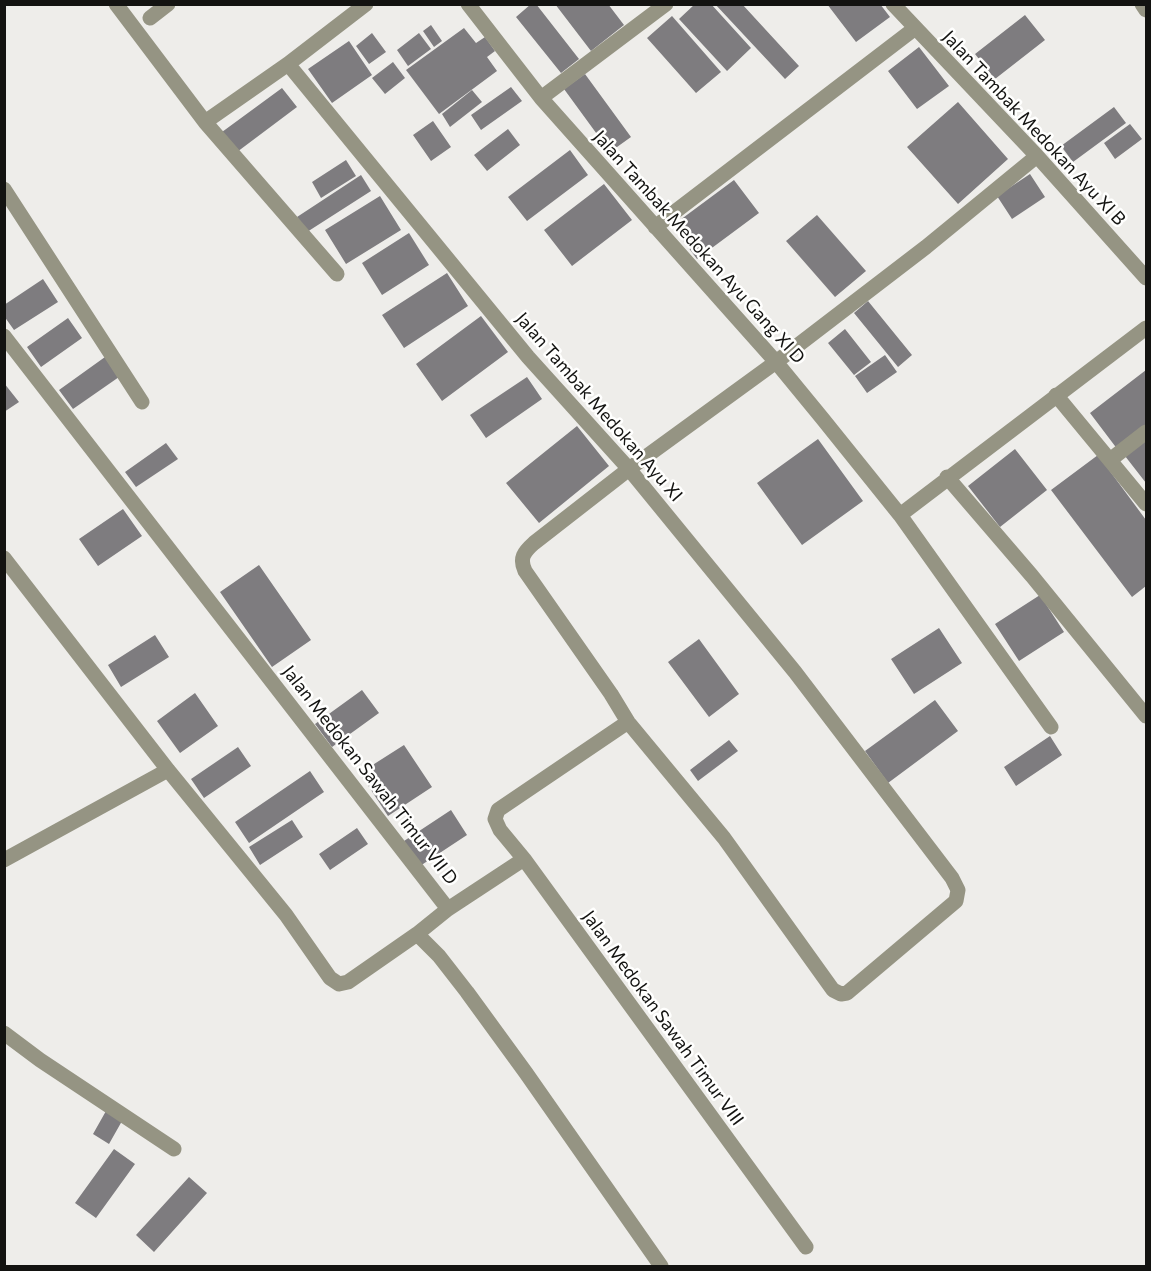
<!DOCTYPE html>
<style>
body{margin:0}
#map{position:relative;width:1151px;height:1271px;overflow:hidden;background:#eeedea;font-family:Commissioner,sans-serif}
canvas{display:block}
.frame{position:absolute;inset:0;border:6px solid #131311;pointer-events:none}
</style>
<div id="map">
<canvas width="1151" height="1271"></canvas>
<div class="frame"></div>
</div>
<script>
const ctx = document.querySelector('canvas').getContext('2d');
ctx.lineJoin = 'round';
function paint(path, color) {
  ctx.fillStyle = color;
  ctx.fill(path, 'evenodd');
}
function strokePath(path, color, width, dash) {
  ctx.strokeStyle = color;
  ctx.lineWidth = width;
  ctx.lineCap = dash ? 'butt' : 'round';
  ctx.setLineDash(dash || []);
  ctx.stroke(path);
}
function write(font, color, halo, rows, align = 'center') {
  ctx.font = font + ' Commissioner,sans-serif';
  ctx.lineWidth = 5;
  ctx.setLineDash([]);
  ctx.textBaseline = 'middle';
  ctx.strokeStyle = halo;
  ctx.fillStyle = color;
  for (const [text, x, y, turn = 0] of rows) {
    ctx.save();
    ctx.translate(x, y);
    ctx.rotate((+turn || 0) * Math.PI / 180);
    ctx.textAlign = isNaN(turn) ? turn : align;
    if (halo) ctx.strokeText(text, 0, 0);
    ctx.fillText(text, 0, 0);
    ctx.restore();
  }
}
paint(new Path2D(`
 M531 4H536L579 59 561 73 516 17Z
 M555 4H608L624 25 591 51Z
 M695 4H711L751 48 727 71 679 19Z
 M715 4H742L799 66 785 79Z
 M827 4H880L890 17 856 42Z
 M1025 15 1045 40 995 79 975 54Z
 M672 16 721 72 696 93 647 38Z
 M431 25 442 41 434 47 423 31Z
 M464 28 476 43 485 37 495 51 487 57 497 71 439 114 406 70Z
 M372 33 386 52 369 64 356 46Z
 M419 33 431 49 408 66 397 50Z
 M349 41 372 75 332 103 308 69Z
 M919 47 949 86 917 109 888 71Z
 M393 62 405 78 385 94 372 78Z
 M585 74 631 137 610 152 564 89Z
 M511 87 522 101 481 130 471 115Z
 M282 88 297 107 237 152 222 132Z
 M472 90 482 102 450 127 442 114Z
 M958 102 1008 159 958 204 907 147Z
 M1114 107 1126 123 1073 162 1061 146Z
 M433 121 451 147 431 161 413 135Z
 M1130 124 1142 139 1115 159 1104 143Z
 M508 129 520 145 487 171 474 155Z
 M570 150 588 175 527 221 508 197Z
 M346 160 356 176 321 198 312 182Z
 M1030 174 1045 197 1012 219 997 196Z
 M361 175 371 191 307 232 297 217Z
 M734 180 759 213 697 259 672 226Z
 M604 184 632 220 572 266 544 230Z
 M380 196 401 230 346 264 325 230Z
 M817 215 866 271 835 297 786 241Z
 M409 233 429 265 382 295 362 263Z
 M447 273 468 306 404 348 382 315Z
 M43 279 58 302 14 330 4 316V305Z
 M868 301 912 355 898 367 854 313Z
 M481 316 508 352 442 401 416 364Z
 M68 318 82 338 41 367 27 347Z
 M845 329 871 362 854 375 828 343Z
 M885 355 897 372 867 393 855 376Z
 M105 357 119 377 73 409 59 390Z
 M1146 370V428L1118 450 1090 413Z
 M527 377 542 399 486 438 470 415Z
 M4 383 19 402 4 412Z
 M577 426 609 466 539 523 506 483Z
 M818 439 863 501 802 545 757 483Z
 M1146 439V483L1125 456Z
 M166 443 178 459 136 487 125 472Z
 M1015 449 1047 490 1000 527 968 486Z
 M1098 455 1146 520V586L1132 597 1051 490Z
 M123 509 142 536 98 566 79 539Z
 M259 565 311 640 272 667 220 592Z
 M1040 595 1064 632 1019 661 995 624Z
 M939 628 962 663 914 694 891 659Z
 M155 635 169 657 121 687 108 665Z
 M699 639 739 694 709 717 668 662Z
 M362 690 379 713 332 747 315 724Z
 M195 693 218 726 180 753 157 721Z
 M935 700 958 731 888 783 865 751Z
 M1050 736 1062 755 1016 786 1004 767Z
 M729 740 738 751 698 781 690 770Z
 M404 745 432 787 388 816 360 773Z
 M238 747 251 766 204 798 191 779Z
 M310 771 324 792 249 843 235 822Z
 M451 810 467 835 420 866 404 841Z
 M292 820 303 837 260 865 249 847Z
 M357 828 368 844 330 870 319 854Z
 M106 1111 122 1121 109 1144 93 1134Z
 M114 1149 135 1164 96 1218 75 1203Z
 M189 1177 207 1193 154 1252 136 1235Z`), '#7e7c7f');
strokePath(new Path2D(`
 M116 4 205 122 337 274
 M366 4 288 64 528 357 629 469 795 672 952 878 958 890 956 901 847 993 841 994 833 990 724 838 628 722 611 694 525 571C519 558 524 552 534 543L629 469 776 362 926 247 1037 156
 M468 4 541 98 776 362 822 418 900 515 1051 727
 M893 4 1037 156 1146 278
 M1142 4 1146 10
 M150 18 168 4
 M541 98 666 4
 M205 122 288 64
 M4 189 142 402
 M655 227 914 29
 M4 336 448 909
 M1056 395 1146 504
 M1110 460 1146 432
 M947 477 1032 576 1146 716
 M900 515 1146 328
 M4 558 168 770 286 915 330 978 339 984 348 982 417 934 448 909 524 859
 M628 722 498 810 495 819 500 830 524 859 806 1247
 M4 860 168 770
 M417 934 439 956 467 992 526 1073 661 1266
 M4 1033 40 1060 174 1149`), '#959483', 15);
write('18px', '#131311', '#fffffe', [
 ["Jalan Tambak Medokan Ayu XI B",1034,128,47],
 ["Jalan Tambak Medokan Ayu Gang XI D",699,247,48],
 ["Jalan Tambak Medokan Ayu XI",599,407,49],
 ["Jalan Medokan Sawah Timur VII D",370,775,52],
 ["Jalan Medokan Sawah Timur VIII",663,1018,54]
]);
</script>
